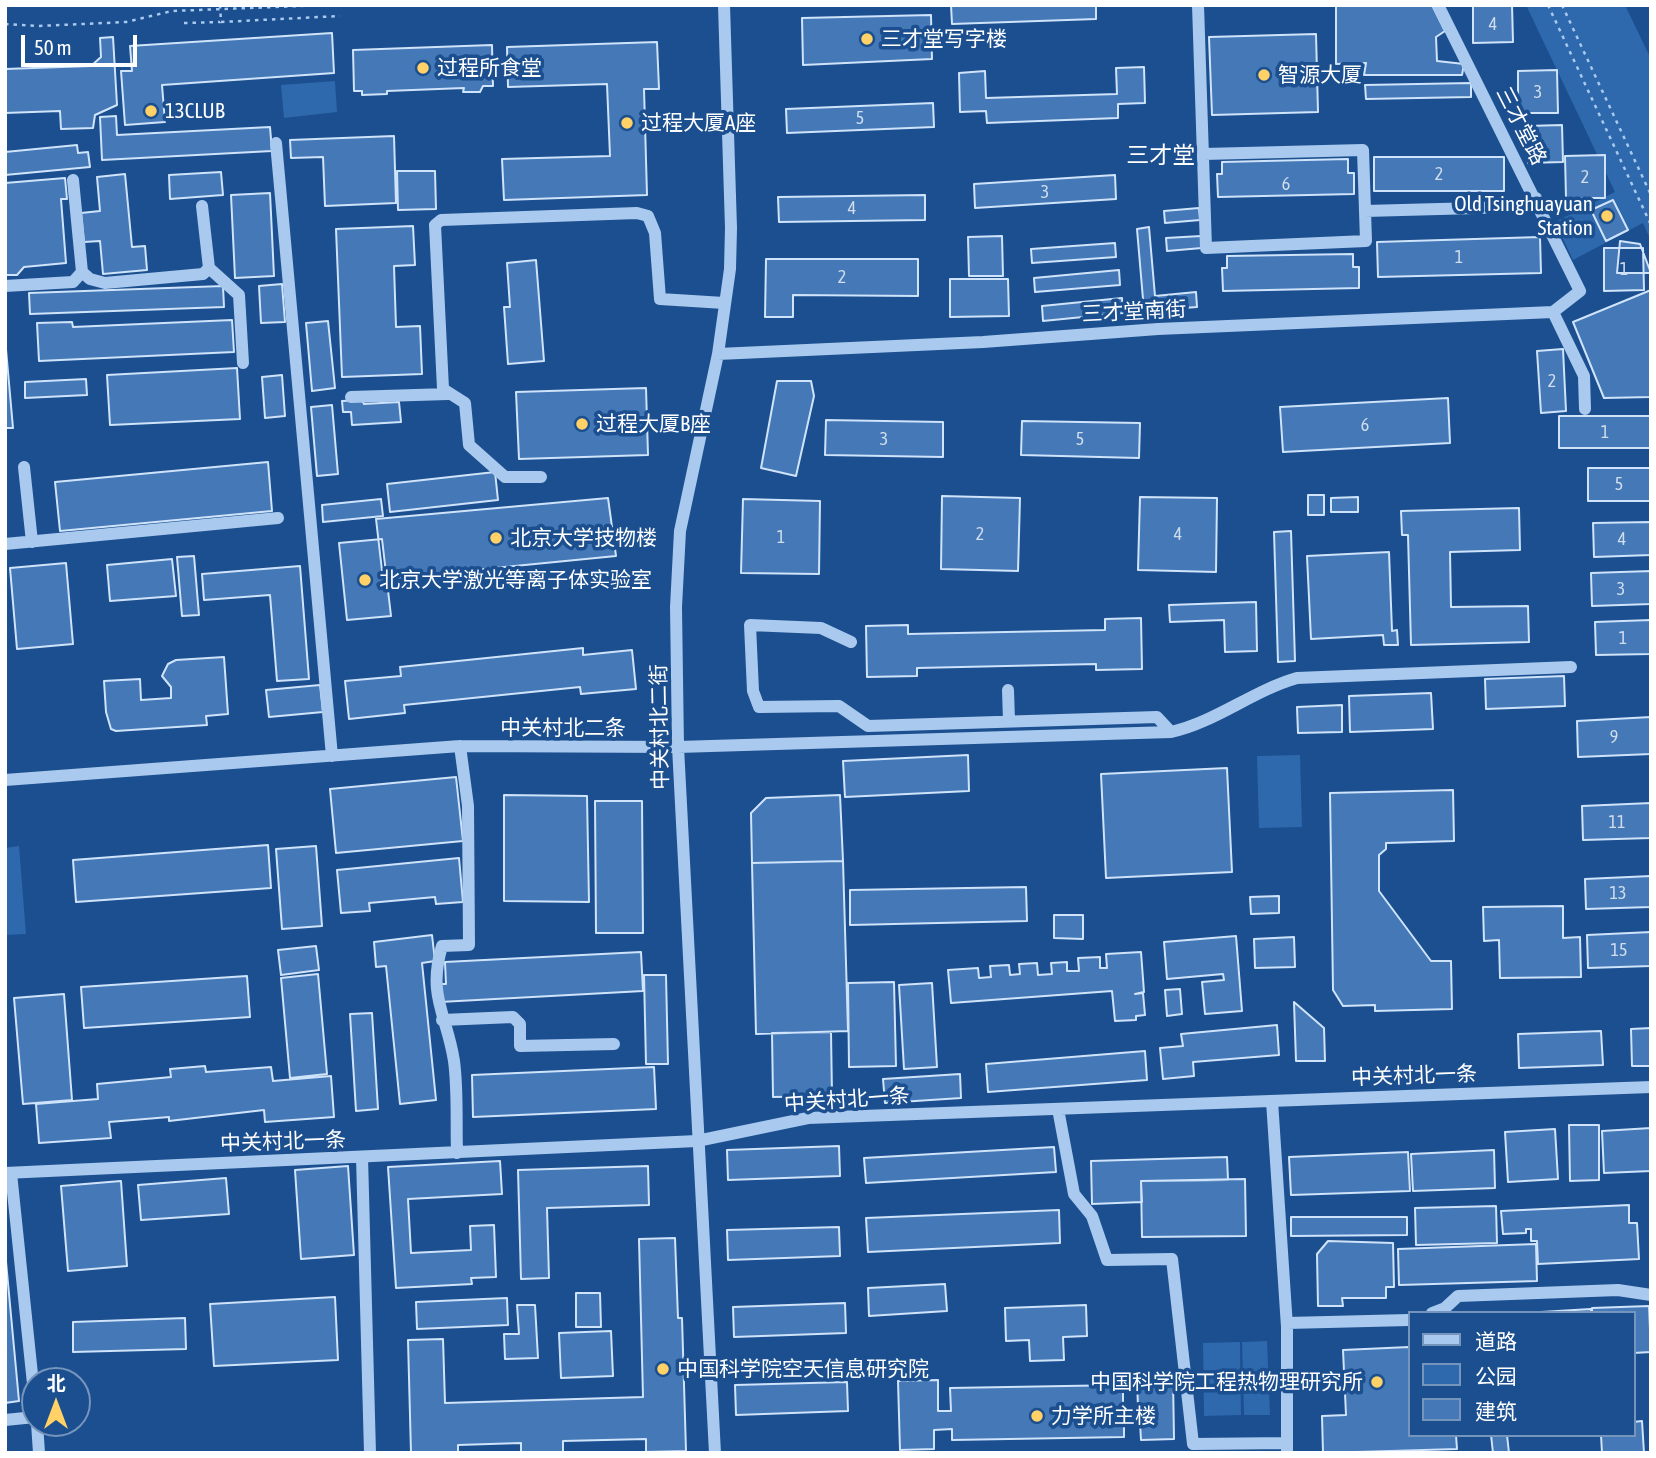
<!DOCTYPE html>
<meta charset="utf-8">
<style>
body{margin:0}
#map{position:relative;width:1656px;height:1458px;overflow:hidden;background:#1b4f8f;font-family:"Asap Condensed","Noto Sans SC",sans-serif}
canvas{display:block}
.frame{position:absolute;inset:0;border:7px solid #fff;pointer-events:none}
.legend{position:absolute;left:1408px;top:1311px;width:228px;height:126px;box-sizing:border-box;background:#1b4f8f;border:2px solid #7695bc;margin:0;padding:9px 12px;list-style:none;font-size:21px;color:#fff}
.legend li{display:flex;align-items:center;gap:14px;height:35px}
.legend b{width:35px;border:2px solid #7695bc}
.north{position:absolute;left:21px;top:1367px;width:70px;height:70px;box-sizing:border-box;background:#1b4f8f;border:2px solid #7695bc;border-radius:50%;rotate:0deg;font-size:19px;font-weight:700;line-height:28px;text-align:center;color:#fff}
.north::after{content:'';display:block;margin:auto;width:24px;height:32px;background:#ffd166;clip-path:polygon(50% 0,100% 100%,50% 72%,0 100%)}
.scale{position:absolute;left:21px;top:35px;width:116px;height:32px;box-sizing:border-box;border:4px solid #fff;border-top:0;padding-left:9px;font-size:21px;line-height:24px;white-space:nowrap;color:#fff;-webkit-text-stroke:5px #1b4f8f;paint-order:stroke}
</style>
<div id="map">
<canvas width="1656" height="1458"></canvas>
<div class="frame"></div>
<ul class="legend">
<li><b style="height:9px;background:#a9c9ee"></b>道路</li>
<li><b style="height:19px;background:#2e69ad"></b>公园</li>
<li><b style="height:19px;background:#4478b7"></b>建筑</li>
</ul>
<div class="north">北</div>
<div class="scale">50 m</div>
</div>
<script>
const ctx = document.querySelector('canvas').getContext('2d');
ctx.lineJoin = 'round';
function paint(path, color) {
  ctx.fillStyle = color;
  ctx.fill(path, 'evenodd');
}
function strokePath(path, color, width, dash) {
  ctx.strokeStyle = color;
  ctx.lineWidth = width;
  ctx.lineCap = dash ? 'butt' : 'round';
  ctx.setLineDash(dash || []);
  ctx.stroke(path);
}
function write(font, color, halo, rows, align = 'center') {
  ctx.font = font + ' "Asap Condensed","Noto Sans SC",sans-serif';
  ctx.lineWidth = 7;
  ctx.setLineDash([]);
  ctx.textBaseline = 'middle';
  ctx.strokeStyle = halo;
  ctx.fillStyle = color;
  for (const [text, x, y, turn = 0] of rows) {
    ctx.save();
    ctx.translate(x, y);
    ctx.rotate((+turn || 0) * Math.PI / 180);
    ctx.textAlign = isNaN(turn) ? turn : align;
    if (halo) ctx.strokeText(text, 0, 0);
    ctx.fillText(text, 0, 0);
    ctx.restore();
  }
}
paint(new Path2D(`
 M1526 5H1625L1651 59V241L1643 223 1573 260 1555 222 1615 192Z
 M335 81 337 112 284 118 281 85Z
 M1300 755 1302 827 1259 828 1257 756Z
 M19 846 26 934 5 935V848Z
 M1267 1341 1270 1415H1244L1242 1342Z
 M1240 1342 1241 1415 1204 1416 1203 1343Z`), '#2e69ad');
const building = new Path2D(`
 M951 5H1096V19L952 24Z
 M1336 5H1432L1445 31 1436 37 1437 61 1464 64 1462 75H1364L1366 63 1336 64Z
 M1473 5H1512L1513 42 1473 43Z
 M931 15 932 59 803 65 802 18Z
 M332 33 334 73 162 85 165 122 125 125 121 71H132L130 46Z
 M1316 34 1318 112 1212 115 1209 37Z
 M113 37 117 105 95 115 93 128 61 129 60 111 5 113V69L91 66 101 57 100 38Z
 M657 42 659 89H644L647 195 504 200 502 159 610 156 607 84 508 87 507 47Z
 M492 45 493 86H483L480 92H463L464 88 387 91V94L362 95V91H354L353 50Z
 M1144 67 1145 103 1118 104V118L987 123 986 111 960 112 959 73 985 71 986 98 1117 94 1116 68Z
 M1557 70 1558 113H1518V71Z
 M1471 83V97L1366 99 1365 85Z
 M933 103 934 127 787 133 786 109Z
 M116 116 117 135 270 127 272 151 102 160 100 117Z
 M1562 125 1563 162 1528 163 1527 126Z
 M394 136 396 203 325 206 323 157 291 158 290 140Z
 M77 145 78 153 88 152 90 167 5 175V152Z
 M1605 155V198H1566L1565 156Z
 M1374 157H1504V191H1374Z
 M1348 159V173H1354V194L1218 197 1217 174H1222V162Z
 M397 171H435L436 209 398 210Z
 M221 172 223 195 170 199 169 175Z
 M125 174 132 247 145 246 147 270 103 274 100 241 84 242 81 213 100 211 97 177Z
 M1115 175 1116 199 975 208 974 184Z
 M65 178 67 199H61L66 263 24 267 17 275H5V183Z
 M270 193 274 276 235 278 231 195Z
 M925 195V220L779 222 778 197Z
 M1613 200 1628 230 1606 241 1591 210Z
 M1199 208 1200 220 1165 223 1164 211Z
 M413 226 415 265 394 266 396 327 420 326 422 374 342 377 336 229Z
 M1149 227 1155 296 1196 292 1197 307 1144 311 1137 229Z
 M1002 236 1003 276H969L968 237Z
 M1201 236 1202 248 1167 251 1166 238Z
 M1540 237 1541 273 1378 277 1377 242Z
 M1620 241 1640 244 1651 273H1617Z
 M1115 243 1116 257 1032 263 1031 249Z
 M1604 248H1643L1644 290 1604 291Z
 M1353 254V267H1359V288L1223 291 1222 268H1227V256Z
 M766 259H918V296L793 295V317H765Z
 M536 260 544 361 508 364 504 307H510L507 263Z
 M1119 270 1120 285 1035 292 1034 278Z
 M950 279H1008L1009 316 950 317Z
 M282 284 285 322 261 323 259 286Z
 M223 286 224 307 30 314 29 293Z
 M1651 290V397L1604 398 1573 322Z
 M1122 298 1123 313 1043 321 1042 306Z
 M232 320 234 352 39 361 37 323 72 322 73 327Z
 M328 321 335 388 312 391 306 323Z
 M5 338 13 428H5Z
 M1563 349 1566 411 1541 413 1537 351Z
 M237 368 240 419 110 425 107 375Z
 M282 375 285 416 265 418 262 377Z
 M86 379 87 395 25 398V382Z
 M777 381H811L814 396 796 476 761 468Z
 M646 388 648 455 519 459 516 392Z
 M1448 398 1450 443 1283 452 1280 407Z
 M362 400 364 404 399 402 401 422 352 425 351 412H343L342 401Z
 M332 405 338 474 317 476 311 407Z
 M1559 416H1651V448H1559Z
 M826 420 943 422V457L825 455Z
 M1022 421 1140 423 1139 458 1021 455Z
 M268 462 272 511 60 531 55 482Z
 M1588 468H1651V501H1588Z
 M495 472 498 500 390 512 387 484Z
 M1308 495H1324V515H1308Z
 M942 496 1020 498 1018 571 941 569Z
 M1140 497 1217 498 1216 572 1138 570Z
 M1358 497V512H1331V498Z
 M608 498 616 556 383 579 376 519Z
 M381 499 383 516 323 522 322 505Z
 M743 499 820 501 819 574 741 573Z
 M1519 508 1520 550 1450 552 1451 607 1528 606 1529 642 1411 645 1408 535H1402L1401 511Z
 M1651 522V555L1594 557 1593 523Z
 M1291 531 1295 661 1278 662 1274 532Z
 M382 539 391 616 347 620 339 543Z
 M1389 552 1392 631 1397 630 1398 645H1384L1383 635 1311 639 1307 556Z
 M194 556 199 615 182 616 177 557Z
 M172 559 176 596 110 601 107 565Z
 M66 563 73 644 17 649 10 568Z
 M300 566 309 679 277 681 270 595 204 600 202 574Z
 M1651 571V604L1592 606 1591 573Z
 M1256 602 1257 651 1225 652 1224 620 1170 622 1169 605Z
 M1141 618 1142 669 1096 670V664L917 668V676L867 677 866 626 908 625V634L1105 630V619Z
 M1651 620V654L1596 655 1595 622Z
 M583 648V655L632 650 636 689 581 694 580 687 404 705 405 713 349 719 345 681 401 676 400 667Z
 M224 657 228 714 206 716 207 725 116 731 111 729 106 712 104 681 140 679 141 700 171 698V687L162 676 168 664 176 660Z
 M1564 676 1565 706 1486 709 1485 679Z
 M320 685 323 712 269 717 266 690Z
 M1431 693 1433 729 1350 732 1349 696Z
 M1342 705V732L1298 733 1297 707Z
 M1651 717V754L1578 757 1577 721Z
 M968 755 969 791 845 797 843 761Z
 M1227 768 1232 872 1106 878 1101 774Z
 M456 777 463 841 336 853 330 789Z
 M1453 790 1454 841 1386 843V849L1379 855V891L1431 961H1451L1452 1009 1375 1011V1005L1343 1006 1333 990 1330 793Z
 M504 795 587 796 589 902 504 901Z
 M840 795 843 861 752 863 751 813 766 798Z
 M595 801H642L643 933H596Z
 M1651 803V838L1583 840 1582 806Z
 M268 845 271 888 76 902 73 860Z
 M316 846 322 926 282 929 276 849Z
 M459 858 463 902 436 904 435 897 369 903 370 911 341 913 337 870Z
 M843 861 848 1031 756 1034 752 863Z
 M1651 876V907L1586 909 1585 879Z
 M1026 887 1027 921 850 925V890Z
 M1279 896V913L1251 914 1250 897Z
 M1563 906V938L1580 937 1581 977 1500 978 1499 940 1484 941 1483 907Z
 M1054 915H1083V939L1054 938Z
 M1651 932V966L1588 968 1587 935Z
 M432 935 435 961 422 963 436 1100 400 1104 386 966 376 967 374 942Z
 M1236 936 1242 1011 1205 1014 1202 982 1224 980 1223 974 1167 979 1164 942Z
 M1294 937 1295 967 1255 968 1254 939Z
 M316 946 319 970 281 975 278 950Z
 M641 952 643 991 440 1002 439 984H446L445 962Z
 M1141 952 1144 992 1135 994 1143 993 1145 1015 1136 1016V1020L1115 1021 1112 991 951 1003 948 970 978 968 979 978 991 977 990 966 1009 965 1010 975 1020 974 1019 964 1037 963 1038 975 1052 974 1051 963 1067 962V971H1079L1078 958 1100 957V968H1107L1106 954Z
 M318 974 327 1074 290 1078 281 978Z
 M644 975H666L668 1064H646Z
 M247 976 250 1017 84 1028 81 987Z
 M894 982 896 1066 849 1067 848 983Z
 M932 983 937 1067 904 1069 899 985Z
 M1180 989 1182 1014 1167 1016 1165 990Z
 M64 994 72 1100 23 1104 14 998Z
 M1294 1002 1324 1028 1325 1061H1296Z
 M372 1013 378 1109 356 1111 350 1014Z
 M1277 1025 1279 1055 1193 1062 1194 1076 1163 1079 1160 1048 1183 1046 1181 1034Z
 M1651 1028V1066H1632L1631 1029Z
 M1601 1031 1603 1065 1519 1068 1518 1034Z
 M831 1032 832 1096 773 1097 772 1033Z
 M1145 1051 1147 1080 988 1092 986 1064Z
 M205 1066 206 1072 271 1067 273 1081 331 1076 334 1117 265 1122 264 1110 169 1121V1117L109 1122 111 1138 39 1143 36 1104 98 1099 97 1084 171 1077 170 1069Z
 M654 1067 656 1109 473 1117 472 1075Z
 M960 1074 961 1098 885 1103 883 1079Z
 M1569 1125H1599V1180L1570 1181Z
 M1651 1128V1171L1604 1173 1602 1131Z
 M1555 1129 1558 1179 1508 1182 1505 1132Z
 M839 1146 840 1176 728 1180 727 1150Z
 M1054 1147 1056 1172 866 1183 864 1158Z
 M1494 1150 1495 1188 1413 1191 1411 1154Z
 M1408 1152 1410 1191 1291 1195 1289 1157Z
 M1227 1157 1228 1180 1141 1181 1142 1202 1092 1204 1091 1161Z
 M500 1161 502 1194 408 1199 411 1253 471 1250 470 1226 494 1225 496 1277 471 1278 472 1284 396 1288 388 1167Z
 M348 1166 354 1255 301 1259 295 1170Z
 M648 1166 649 1205 547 1208 549 1278 521 1279 518 1170Z
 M226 1178 229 1214 141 1220 138 1185Z
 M1245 1179 1246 1236 1142 1237 1141 1181Z
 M121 1181 127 1266 68 1271 61 1186Z
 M1629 1205V1223H1637L1639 1259 1538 1264 1537 1241H1531V1229H1526V1233L1503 1234 1501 1211Z
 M1496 1206 1497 1243 1416 1245 1415 1208Z
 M1059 1210 1060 1243 868 1252 866 1218Z
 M1291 1217H1407V1235L1291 1236Z
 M839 1227 840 1256 728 1260 727 1230Z
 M675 1238 678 1318H682L686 1451 646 1452V1439L563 1441V1453H521V1443L458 1445V1453H411L408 1340 443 1339 445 1403 643 1397 639 1239Z
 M1328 1241 1393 1243 1394 1287H1386V1298H1342L1343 1306H1318L1317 1254Z
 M1536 1244 1537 1281 1399 1285 1398 1249Z
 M5 1251 19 1401 5 1403Z
 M945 1284 947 1311 869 1316 868 1288Z
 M576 1293H600L601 1327H576Z
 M335 1297 338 1360 214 1366 210 1304Z
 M507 1298 508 1325 417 1329 416 1302Z
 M845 1303 846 1333 734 1337 733 1307Z
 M517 1305H535L538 1358 505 1359 504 1334H519Z
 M1086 1305 1087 1336 1063 1337 1064 1360 1030 1361 1029 1340 1006 1341 1005 1308Z
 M1649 1306 1651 1352 1633 1353V1313H1592V1308Z
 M1591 1309V1313H1541V1312Z
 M185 1318 186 1349 73 1352V1322Z
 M611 1331 613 1376 561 1378 559 1333Z
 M1409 1347V1435H1456L1457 1449 1323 1453 1322 1416 1346 1415 1343 1350Z
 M1137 1379H1173L1174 1439 1141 1440 1140 1422H1124V1437L952 1440V1429L934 1430V1449L900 1450 898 1381 938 1380V1411H951L950 1388 1123 1385V1408H1138Z
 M847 1382 848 1411 736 1415 735 1385Z
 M1642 1421 1644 1453H1602L1601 1435H1633V1422Z
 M1491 1435H1507L1509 1453H1493Z`);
paint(building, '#4478b7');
strokePath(building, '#cfe3fa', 2);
strokePath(new Path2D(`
 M220 5 221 22 340 16
 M1548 5 1651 225
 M1562 5 1651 195
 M184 23 220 22
 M5 24 39 26 126 22 172 11 326 5`), '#a9c9ee', 2.5, [3.5, 5]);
strokePath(new Path2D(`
 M1198 5 1206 248 1366 241 1363 150 1204 154
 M1438 5 1580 291 1553 312 1584 376 1585 409
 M276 143 332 756
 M1365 211 1514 207 1536 198
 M209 268 239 295 243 363
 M82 272 90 279 105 283 203 274 209 268 202 206
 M5 286 73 282 82 272 73 180
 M718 354 983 342 1158 329 1553 312
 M351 397 448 394
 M24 467 32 542
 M541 477H505L469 445 465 403 443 389 435 225 441 220 637 213 648 216 655 233 660 299 724 303
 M5 544 278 518
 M851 642 821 628 750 625 753 691 759 707 839 706 868 726 1157 717 1171 732
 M1008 690 1009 721
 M5 780 460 746 678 747 1171 732C1216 722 1252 691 1297 678L1571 667
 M442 1020 513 1017 520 1024V1046L614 1044
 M1272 1101 1287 1327V1453
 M1058 1109 1074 1194 1092 1216 1107 1260 1172 1259 1193 1444 1287 1443
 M457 1153C456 1123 458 1091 454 1061 447 1015 427 996 442 946L469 945 468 806 460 746
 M362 1157 370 1453
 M5 1173 697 1141 808 1118 1651 1087
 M11 1173 35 1403
 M1432 1313 1445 1308 1458 1296 1618 1290 1651 1295
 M1287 1323 1409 1320
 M5 1420 35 1417
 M37 1423 39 1453
 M715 1453 678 747 676 607 680 531 718 354 730 269 731 228 724 5`), '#a9c9ee', 12);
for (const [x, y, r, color] of [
 [867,39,7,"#ffd166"],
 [423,68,7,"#ffd166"],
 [1264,75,7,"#ffd166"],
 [151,111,7,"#ffd166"],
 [627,123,7,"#ffd166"],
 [1607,216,7,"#ffd166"],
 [582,424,7,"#ffd166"],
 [496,538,7,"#ffd166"],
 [365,580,7,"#ffd166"],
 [663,1369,7,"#ffd166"],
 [1377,1382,7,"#ffd166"],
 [1037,1416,7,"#ffd166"]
]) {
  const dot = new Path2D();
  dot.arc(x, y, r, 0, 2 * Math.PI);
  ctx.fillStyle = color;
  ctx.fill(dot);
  strokePath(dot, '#1b4f8f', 2.5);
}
write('18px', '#d0dded', null, [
 ["4",1493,24],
 ["3",1538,92],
 ["5",860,118],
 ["2",1439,174],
 ["2",1585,177],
 ["6",1286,184],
 ["3",1045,192],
 ["4",852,208],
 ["1",1459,257],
 ["1",1624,269],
 ["2",842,277],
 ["2",1552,381],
 ["6",1365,425],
 ["1",1605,432],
 ["3",884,439],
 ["5",1080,439],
 ["5",1619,484],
 ["2",980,534],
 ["4",1178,534],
 ["1",781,537],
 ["4",1622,539],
 ["3",1621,589],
 ["1",1623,638],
 ["9",1614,737],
 ["11",1617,822],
 ["13",1618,893],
 ["15",1619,950]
]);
write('21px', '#fff', '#1b4f8f', [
 ["三才堂写字楼",881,39],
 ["过程所食堂",437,68],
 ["智源大厦",1278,75],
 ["13CLUB",165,111],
 ["过程大厦A座",641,123],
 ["Old Tsinghuayuan",1593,204,"right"],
 ["Station",1593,228,"right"],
 ["过程大厦B座",596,424],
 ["北京大学技物楼",510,538],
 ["北京大学激光等离子体实验室",379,580],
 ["中国科学院空天信息研究院",677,1369],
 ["中国科学院工程热物理研究所",1363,1382,"right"],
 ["力学所主楼",1051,1416]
], 'left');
write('21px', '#fff', '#1b4f8f', [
 ["三才堂路",1521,126,63],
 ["三才堂南街",1134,312,-3],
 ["中关村北二街",660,727,-91],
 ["中关村北二条",563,728],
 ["中关村北一条",1414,1076,-2],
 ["中关村北一条",847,1100,-4],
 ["中关村北一条",283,1142,-2]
]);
write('23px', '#fff', '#1b4f8f', [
 ["三才堂",1161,156]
]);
</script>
